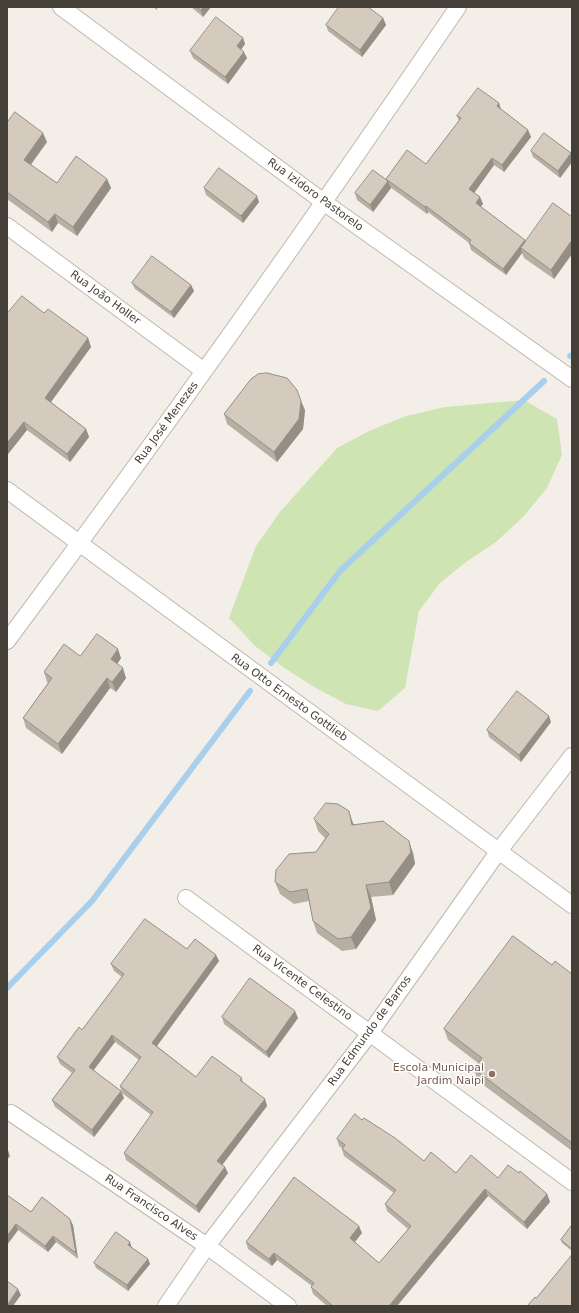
<!DOCTYPE html>
<meta charset="utf-8">
<style>
body{margin:0}
#map{position:relative;width:579px;height:1313px;overflow:hidden;background:#f3efe8;font-family:"DejaVu Sans",sans-serif}
canvas{display:block}
.frame{position:absolute;inset:0;border:8px solid #454037;pointer-events:none}
</style>
<div id="map">
<canvas width="579" height="1313"></canvas>
<div class="frame"></div>
</div>
<script>
const ctx = document.querySelector('canvas').getContext('2d');
ctx.lineJoin = 'round';
function paint(path, color) {
  ctx.fillStyle = color;
  ctx.fill(path, 'evenodd');
}
function strokePath(path, color, width, dash) {
  ctx.strokeStyle = color;
  ctx.lineWidth = width;
  ctx.lineCap = dash ? 'butt' : 'round';
  ctx.setLineDash(dash || []);
  ctx.stroke(path);
}
function write(font, color, halo, rows, align = 'center') {
  ctx.font = font + ' "DejaVu Sans",sans-serif';
  ctx.lineWidth = 3;
  ctx.setLineDash([]);
  ctx.textBaseline = 'middle';
  ctx.strokeStyle = halo;
  ctx.fillStyle = color;
  for (const [text, x, y, turn = 0] of rows) {
    ctx.save();
    ctx.translate(x, y);
    ctx.rotate((+turn || 0) * Math.PI / 180);
    ctx.textAlign = isNaN(turn) ? turn : align;
    if (halo) ctx.strokeText(text, 0, 0);
    ctx.fillText(text, 0, 0);
    ctx.restore();
  }
}
paint(new Path2D(`
 M524 400 557 419 562 455 547 488 524 516 496 542 466 562 440 583 419 611 405 688 378 711 346 704 314 687 283 667 255 646 229 618 256 546 280 512 337 448 369 431 406 416 445 407Z`), '#cee4b3');
strokePath(new Path2D(`
 M570 356 572 355
 M271 663 340 571 544 381
 M7 988 92 901 250 691`), '#a8cfeb', 6);
const minor = new Path2D(`
 M61 7 325 203 572 379
 M7 226 204 371
 M7 490 572 905
 M7 641C162 433 312 222 458 7
 M186 898 572 1182
 M11 1113 207 1246 288 1306
 M166 1306 207 1246 370 1033 498 852 572 756`);
strokePath(minor, '#bdb7ab', 18);
strokePath(minor, '#fff', 16);
paint(new Path2D(`
 M191 7H211L203 17Z
 M383 18 386 25 362 57 328 31 326 25Z
 M243 38 245 44 241 49 247 58 228 84 193 58 190 51Z
 M499 103 501 109 528 130 531 137 504 172 494 165 474 193 480 197 483 204 480 207 525 240V241L572 217V254L554 279 524 258 522 253 506 275 471 250 469 243 428 212 427 214 390 187 391 188 373 212 357 200 355 193 386 180 426 164 459 121 457 116Z
 M7 123 47 142 31 165 57 183 107 179 111 188 77 236 58 223 52 232 7 199Z
 M531 151 572 155V162L560 178 533 157Z
 M204 188 259 202 243 223 206 195Z
 M132 283 191 285 194 291 174 318 135 289Z
 M44 313 88 338 91 347 51 402 86 429 89 437 70 462 27 430 8 454 7 453V314Z
 M305 410 303 429 277 462 227 424 224 414Z
 M80 656 121 658 117 664 126 678 116 692 110 688 62 754 26 728 23 718 48 683 47 682 44 672Z
 M551 722 521 762 489 737 487 730Z
 M314 819 353 823 354 825 413 853 415 864 393 895 371 897 376 920 356 949 342 951 317 933 313 921 309 901 294 904 280 894 275 882 316 852 325 838 318 831Z
 M187 949 216 955 219 961 157 1046 196 1077 242 1078 243 1083 265 1099 267 1106 222 1164 228 1173 199 1213 126 1160 124 1153 151 1115 122 1093 120 1086 139 1060 115 1042 94 1070 124 1098 94 1137 55 1107 52 1100 72 1073 60 1064 57 1057 82 1030 122 977 114 971 111 964Z
 M552 965 572 974V1151L478 1081 474 1069 478 1063 448 1040 444 1029Z
 M222 1017 298 1018 269 1058 224 1024Z
 M362 1120 424 1161 456 1173 498 1178 519 1173 547 1194 550 1202 527 1229 488 1196 397 1306H327L313 1294 311 1287 312 1286 277 1260 272 1266 248 1249 246 1242 362 1233 355 1242 379 1263 408 1229 387 1211 385 1204 394 1193 344 1156 342 1149V1148L339 1146 337 1139Z
 M7 1195 31 1212 73 1225 78 1259 56 1242 48 1252 18 1230 7 1245Z
 M572 1225V1251L562 1243 561 1240Z
 M132 1248 148 1259 150 1264 128 1291 96 1268 94 1263Z`), '#b6afa3');
paint(new Path2D(`
 M155 7H158L156 10Z
 M203 7H211L203 17 201 10Z
 M383 18 386 25 362 57 360 50Z
 M243 38 245 44 239 53 237 46Z
 M244 52 247 58 228 84 225 77Z
 M499 103 501 110 497 106Z
 M528 130 531 137 504 172 502 165Z
 M43 133 47 142 27 169 24 160Z
 M571 153 572 155V162L560 178 558 171Z
 M492 158 494 165 472 196 469 189Z
 M107 179 111 188 77 236 73 227Z
 M388 181 391 188 373 212 370 205Z
 M257 196 259 202 243 223 241 216Z
 M480 197 483 204 478 210 476 203Z
 M426 206 428 212 427 214 425 207Z
 M55 214 58 223 52 232 48 222Z
 M525 240 527 247 521 248 522 253 506 275 503 269Z
 M572 240V254L554 279 551 270Z
 M191 285 194 291 174 318 171 312Z
 M88 338 91 347 48 406 45 398Z
 M301 401 305 410 303 429 277 462 274 452Z
 M24 422 27 430 8 454 7 451V443Z
 M86 429 89 437 70 462 67 454Z
 M118 649 121 658 114 669 111 659Z
 M123 668 126 678 116 692 112 682Z
 M107 678 110 688 62 754 58 744Z
 M549 716 551 722 521 762 519 755Z
 M349 811 353 823 356 837 352 825Z
 M409 841 413 853 415 864 393 895 389 882Z
 M366 885 371 897 376 920 356 949 351 937Z
 M216 955 219 961 154 1050 152 1043Z
 M295 1011 298 1018 269 1058 266 1052Z
 M112 1035 115 1042 91 1073 89 1067Z
 M121 1091 124 1098 94 1137 92 1130Z
 M265 1099 267 1106 220 1168 217 1161Z
 M8 1150 10 1156 7 1160V1151Z
 M225 1167 228 1173 199 1213 196 1206Z
 M485 1189 488 1196 397 1306H389Z
 M547 1194 550 1202 527 1229 524 1222Z
 M70 1219 73 1225 78 1259 76 1253Z
 M16 1224 18 1230 7 1245V1236Z
 M359 1226 362 1233 352 1245 350 1238Z
 M53 1236 56 1242 48 1252 45 1246Z
 M130 1242 132 1248 128 1245Z
 M274 1253 277 1260 272 1266 269 1259Z
 M148 1259 150 1264 128 1291 127 1285Z
 M18 1289 21 1295 13 1306H8V1304Z`), '#948e85');
const building = new Path2D(`
 M197 7H203L201 10Z
 M339 7H368L383 18 360 50 326 25Z
 M216 17 243 38 237 46 244 52 225 77 190 51Z
 M478 88 499 103 497 106 528 130 502 165 492 158 469 189 480 197 476 203 525 240 503 269 469 243 471 240 426 206 425 207 386 179 407 150 426 164 461 118 457 116Z
 M15 112 43 133 24 160 57 183 76 156 107 179 73 227 55 214 48 222 7 192V123Z
 M544 133 571 153 558 171 531 151Z
 M219 168 257 196 241 216 204 188Z
 M373 170 388 181 370 205 355 193Z
 M553 203 572 217V240L551 270 521 248Z
 M152 256 191 285 171 312 132 283Z
 M22 296 44 313 48 309 88 338 45 398 86 429 67 454 24 422 7 443V314Z
 M267 373 287 378 297 390 301 401 299 419 274 452 224 414 251 379 258 374Z
 M97 634 118 649 111 659 123 668 112 682 107 678 58 744 23 718 52 678 44 672 64 644 80 656Z
 M517 691 549 716 519 755 487 730Z
 M326 803 338 804 349 811 352 825 383 821 409 841 411 852 389 882 366 885 371 908 351 937 338 939 313 921 307 889 290 892 275 882 276 870 289 854 316 852 329 834 314 819Z
 M145 919 187 949 195 939 216 955 152 1043 196 1077 212 1056 242 1078 240 1080 265 1099 217 1161 225 1167 196 1206 124 1153 153 1112 120 1086 141 1057 112 1035 89 1067 121 1091 92 1130 52 1100 75 1070 57 1057 79 1027 82 1030 124 974 111 964Z
 M513 936 552 965 555 961 572 974V1143L474 1069 482 1058 444 1029Z
 M250 978 295 1011 266 1052 222 1017Z
 M355 1114 362 1120 364 1118 395 1138 424 1161 431 1152 456 1173 471 1155 498 1178 508 1165 519 1173 520 1171 547 1194 524 1222 485 1189 389 1306H333L311 1287 314 1283 274 1253 269 1259 246 1242 294 1177 359 1226 350 1238 379 1263 411 1226 385 1204 396 1190 342 1149 345 1145 337 1139Z
 M7 1195 31 1212 42 1197 70 1219 76 1253 53 1236 45 1246 16 1224 7 1236Z
 M572 1225V1249L561 1240Z
 M116 1232 130 1242 128 1245 148 1259 127 1285 94 1263Z
 M572 1255V1306H527L535 1297 536 1298Z
 M7 1281 18 1289 8 1304 10 1306H7Z`);
paint(building, '#d4cbbe');
strokePath(building, '#948e85', 1);
for (const [x, y, r, color] of [
 [492,1074,4,"#8d6e63"]
]) {
  const dot = new Path2D();
  dot.arc(x, y, r, 0, 2 * Math.PI);
  ctx.fillStyle = color;
  ctx.fill(dot);
  strokePath(dot, '#fff', 1.5);
}
write('11px', '#454037', '#fff', [
 ["Rua Izidoro Pastorelo",315,195,36],
 ["Rua João Holler",105,298,36],
 ["Rua José Menezes",167,423,-54],
 ["Rua Otto Ernesto Gottlieb",289,698,36],
 ["Rua Vicente Celestino",302,983,36],
 ["Rua Edmundo de Barros",370,1031,-54],
 ["Rua Francisco Alves",151,1208,34]
]);
write('11px', '#785e54', '#fff', [
 ["Escola Municipal",484,1068],
 ["Jardim Naipi",484,1081]
], 'right');
</script>
